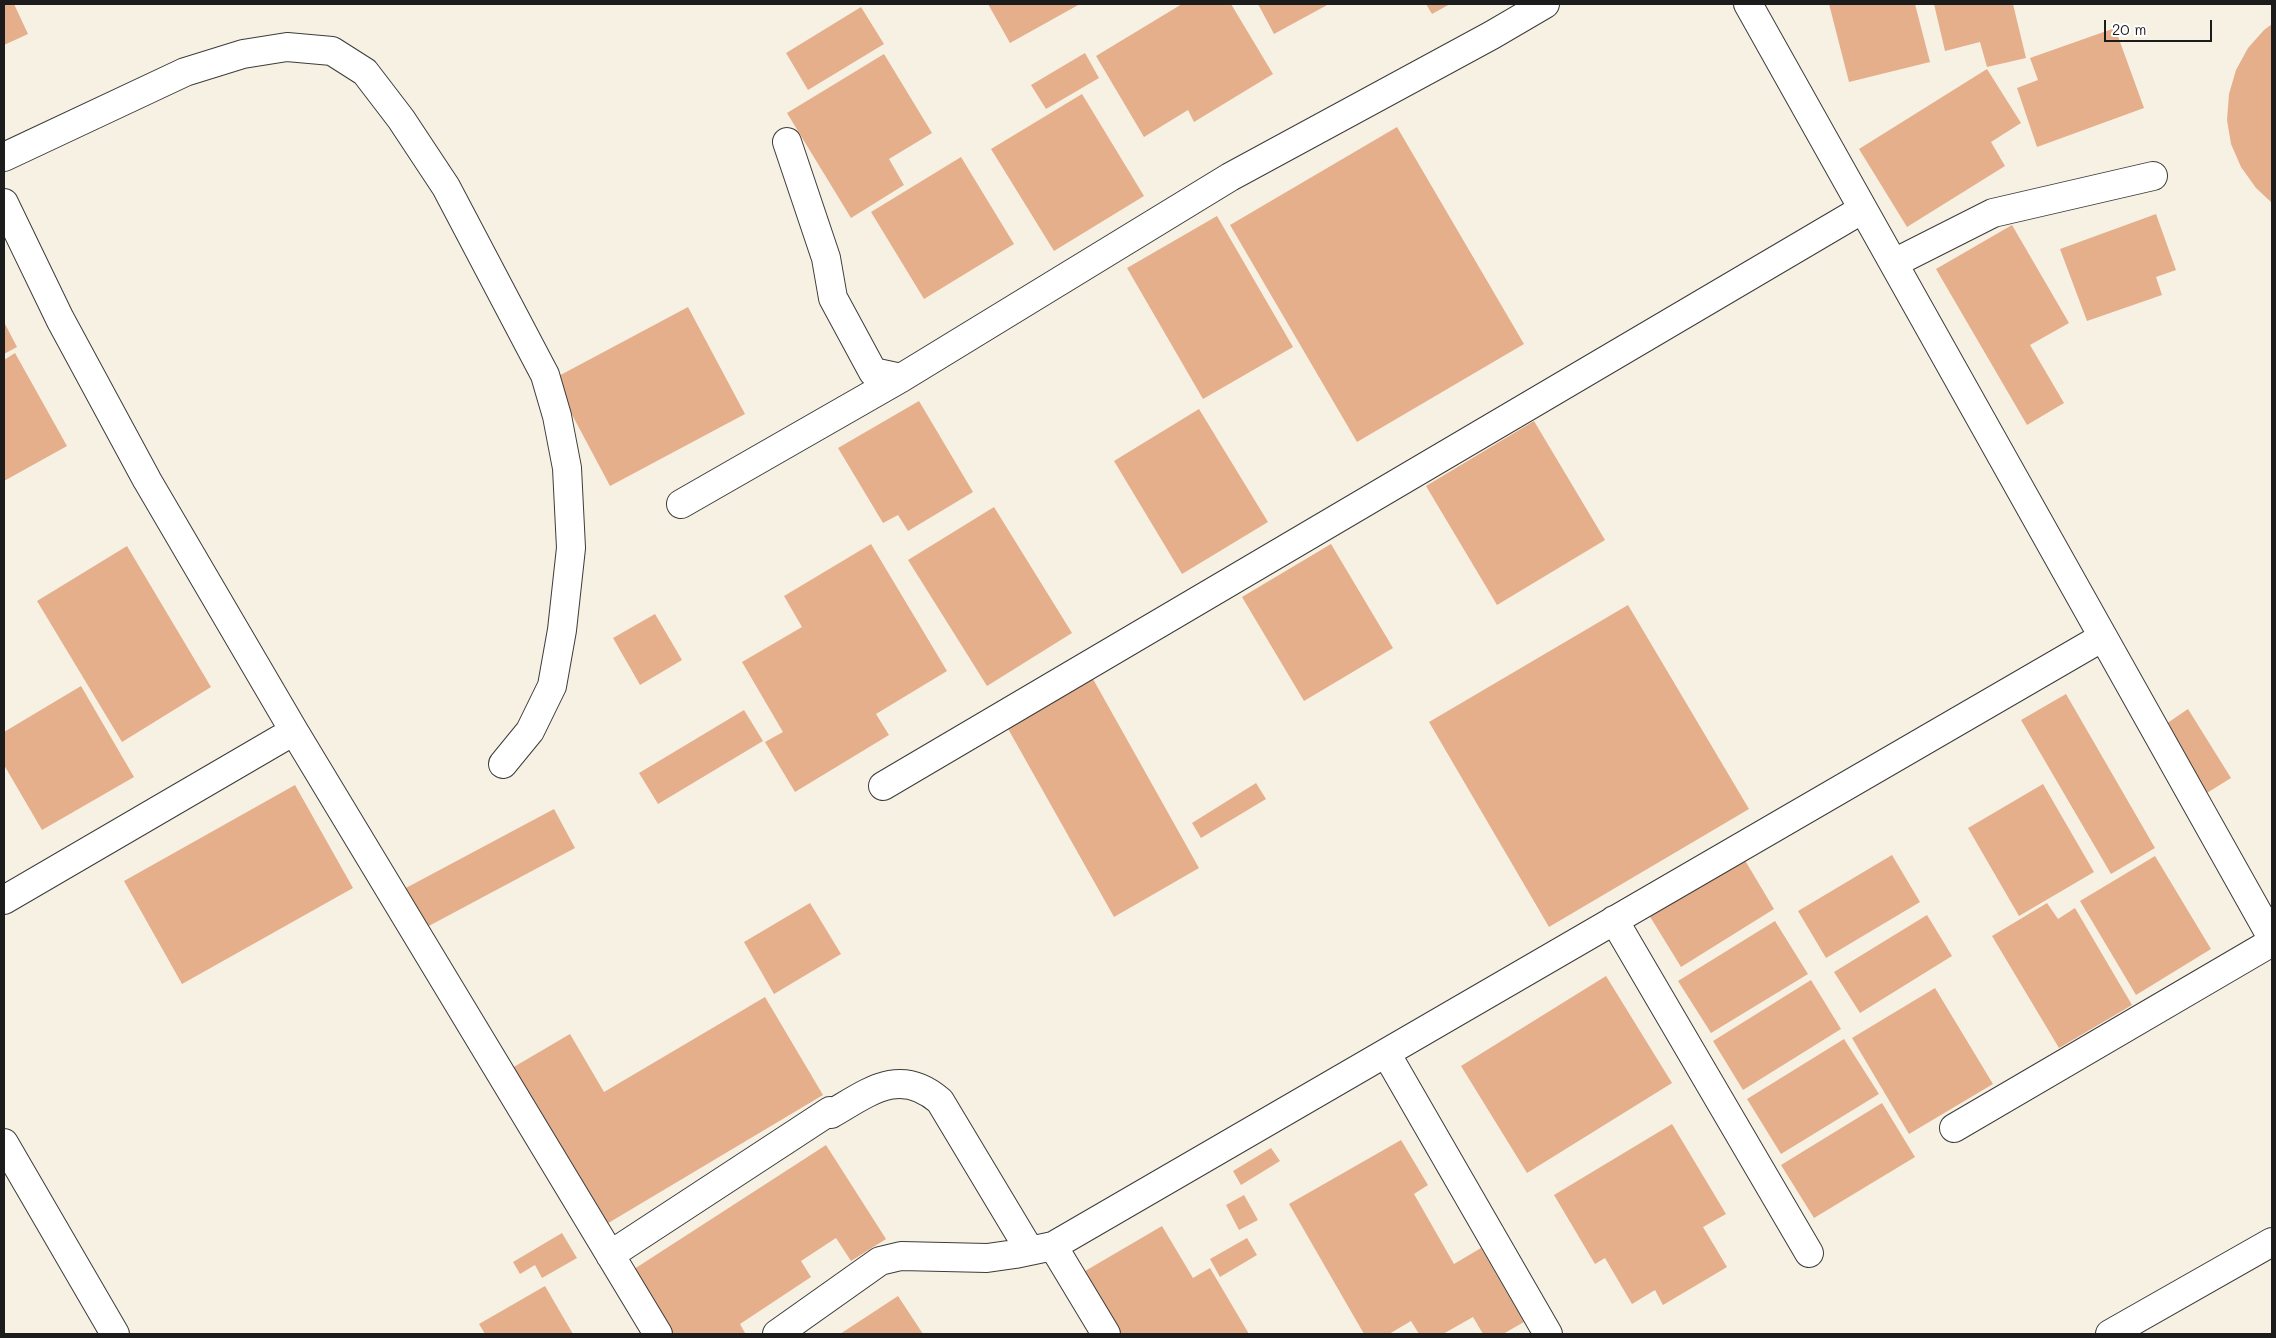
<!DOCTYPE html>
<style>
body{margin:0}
#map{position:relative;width:2276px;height:1338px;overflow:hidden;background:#f7f1e3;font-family:Mali,sans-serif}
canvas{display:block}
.frame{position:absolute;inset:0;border:5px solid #1c1c1c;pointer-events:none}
.scale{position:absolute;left:2104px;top:20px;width:108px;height:22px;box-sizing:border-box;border:2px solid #1c1c1c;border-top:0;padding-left:6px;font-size:15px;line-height:18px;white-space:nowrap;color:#1c1c1c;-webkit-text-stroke:4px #fff;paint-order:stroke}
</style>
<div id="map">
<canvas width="2276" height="1338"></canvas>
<div class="frame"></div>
<div class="scale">20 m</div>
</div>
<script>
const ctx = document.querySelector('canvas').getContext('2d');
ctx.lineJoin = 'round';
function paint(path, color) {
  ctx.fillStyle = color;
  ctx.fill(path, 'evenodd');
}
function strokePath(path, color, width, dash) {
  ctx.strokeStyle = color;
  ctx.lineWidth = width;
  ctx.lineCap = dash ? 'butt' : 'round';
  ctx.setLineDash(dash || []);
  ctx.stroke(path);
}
paint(new Path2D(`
 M4 4H14L28 34 4 45Z
 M988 4H1080L1010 43Z
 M1182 4H1231L1273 74 1194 122 1188 110 1144 137 1096 56Z
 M1258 4H1329L1274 34Z
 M1426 4H1450L1432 14Z
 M1829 4H1915L1930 62 1849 82Z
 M1934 4H2013L2026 58 1987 67 1980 42 1945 51Z
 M861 7 884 44 808 90 786 53Z
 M2272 24V203L2256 188 2241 167 2231 144 2227 120 2229 94 2236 70 2248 48 2264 30Z
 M2115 28 2144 108 2037 147 2017 88 2038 80 2030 58Z
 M1085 53 1099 78 1046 109 1031 85Z
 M884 54 932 133 889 159 904 185 851 218 787 113Z
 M1987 69 2021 123 1991 142 2005 166 1907 227 1859 149Z
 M1082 94 1144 196 1054 251 991 149Z
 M1397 127 1524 344 1357 442 1230 225Z
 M961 157 1014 244 924 299 871 212Z
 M2156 214 2176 270 2156 277 2162 295 2087 321 2060 249Z
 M1217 216 1293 347 1203 399 1127 268Z
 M2012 225 2069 323 2030 345 2064 403 2027 425 1936 269Z
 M688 307 745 414 610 486 553 379Z
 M4 322 17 347 4 354Z
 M15 353 67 446 4 481V360Z
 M919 401 973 492 908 531 898 515 883 523 838 448Z
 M1199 409 1268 522 1182 574 1114 461Z
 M1534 421 1605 540 1497 605 1426 486Z
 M994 507 1072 633 987 686 908 560Z
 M871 544 947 671 876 714 889 735 795 792 765 742 783 732 742 662 802 627 784 596Z
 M1331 544 1393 648 1304 701 1242 597Z
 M127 546 211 687 122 742 37 601Z
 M1628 605 1749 809 1549 927 1429 722Z
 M655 614 682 660 640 685 613 638Z
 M1093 679 1199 868 1114 917 1007 727Z
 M81 686 134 777 42 830 4 765V732Z
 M2066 694 2155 848 2111 874 2021 720Z
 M2188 709 2231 778 2202 796 2160 728Z
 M744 710 763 741 658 804 639 773Z
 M1256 783 1266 799 1201 838 1192 823Z
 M2043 784 2094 872 2019 916 1968 828Z
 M295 785 353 888 182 984 124 881Z
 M554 809 575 848 425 928 404 889Z
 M1892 855 1920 902 1826 958 1798 911Z
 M2155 856 2211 949 2136 995 2080 901Z
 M1743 857 1774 909 1681 967 1649 915Z
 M810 903 841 954 774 994 744 942Z
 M2047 903 2058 919 2075 908 2132 1005 2059 1048 1992 936Z
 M1927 915 1952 956 1860 1013 1834 972Z
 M1775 921 1808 974 1711 1033 1678 981Z
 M1606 976 1672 1083 1527 1173 1461 1066Z
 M1811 980 1841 1029 1743 1090 1713 1041Z
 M1935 988 1993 1084 1909 1134 1852 1038Z
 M765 997 823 1095 605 1225 512 1068 570 1034 604 1092Z
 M1844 1039 1879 1094 1781 1154 1747 1099Z
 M1882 1103 1915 1157 1814 1218 1781 1165Z
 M1672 1124 1726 1214 1703 1227 1727 1267 1663 1305 1655 1290 1632 1304 1605 1258 1595 1264 1554 1195Z
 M1401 1140 1428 1185 1414 1194 1454 1264 1481 1248 1524 1322 1503 1334H1483L1473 1317 1443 1334H1419L1411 1321 1389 1334H1364L1289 1204Z
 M826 1145 886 1239 851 1261 836 1238 801 1261 811 1277 740 1324 745 1333 743 1334H667L628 1273Z
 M1271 1148 1280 1161 1241 1185 1233 1171Z
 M1244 1195 1258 1220 1239 1230 1226 1205Z
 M1162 1226 1193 1278 1210 1268 1249 1334H1115L1080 1274Z
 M562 1233 577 1258 542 1278 535 1265 520 1274 513 1262Z
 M1247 1238 1257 1255 1220 1277 1210 1259Z
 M545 1286 573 1334H485L479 1324Z
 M898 1296 923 1334H840Z`), '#e5af8c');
const minor = new Path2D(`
 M1748 4 2272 938
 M787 142 826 258 833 298 873 372 901 378 1230 177 1492 35 1545 4
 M4 157 185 72 243 54 287 47 332 51 365 72 401 119 446 187 545 375 557 416 567 468 571 548 562 630 552 686 530 731 503 764
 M4 203 60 319 147 480 294 731 658 1334
 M1894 263 1993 213 2153 176
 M681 504 901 378
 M883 786 1863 209
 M4 900 294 731
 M1614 920 1809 1253
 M1386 1053 1548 1334
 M1954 1128 2272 942
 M4 1143 115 1334
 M1053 1246 1106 1334
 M610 1255 830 1111 831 1114C869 1092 900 1066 940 1101L1030 1251
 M777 1334 880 1261 901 1256 987 1258 1015 1254 1053 1246 2103 637
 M2110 1334 2272 1242`);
strokePath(minor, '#3d3c3a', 30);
strokePath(minor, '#fff', 28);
</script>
